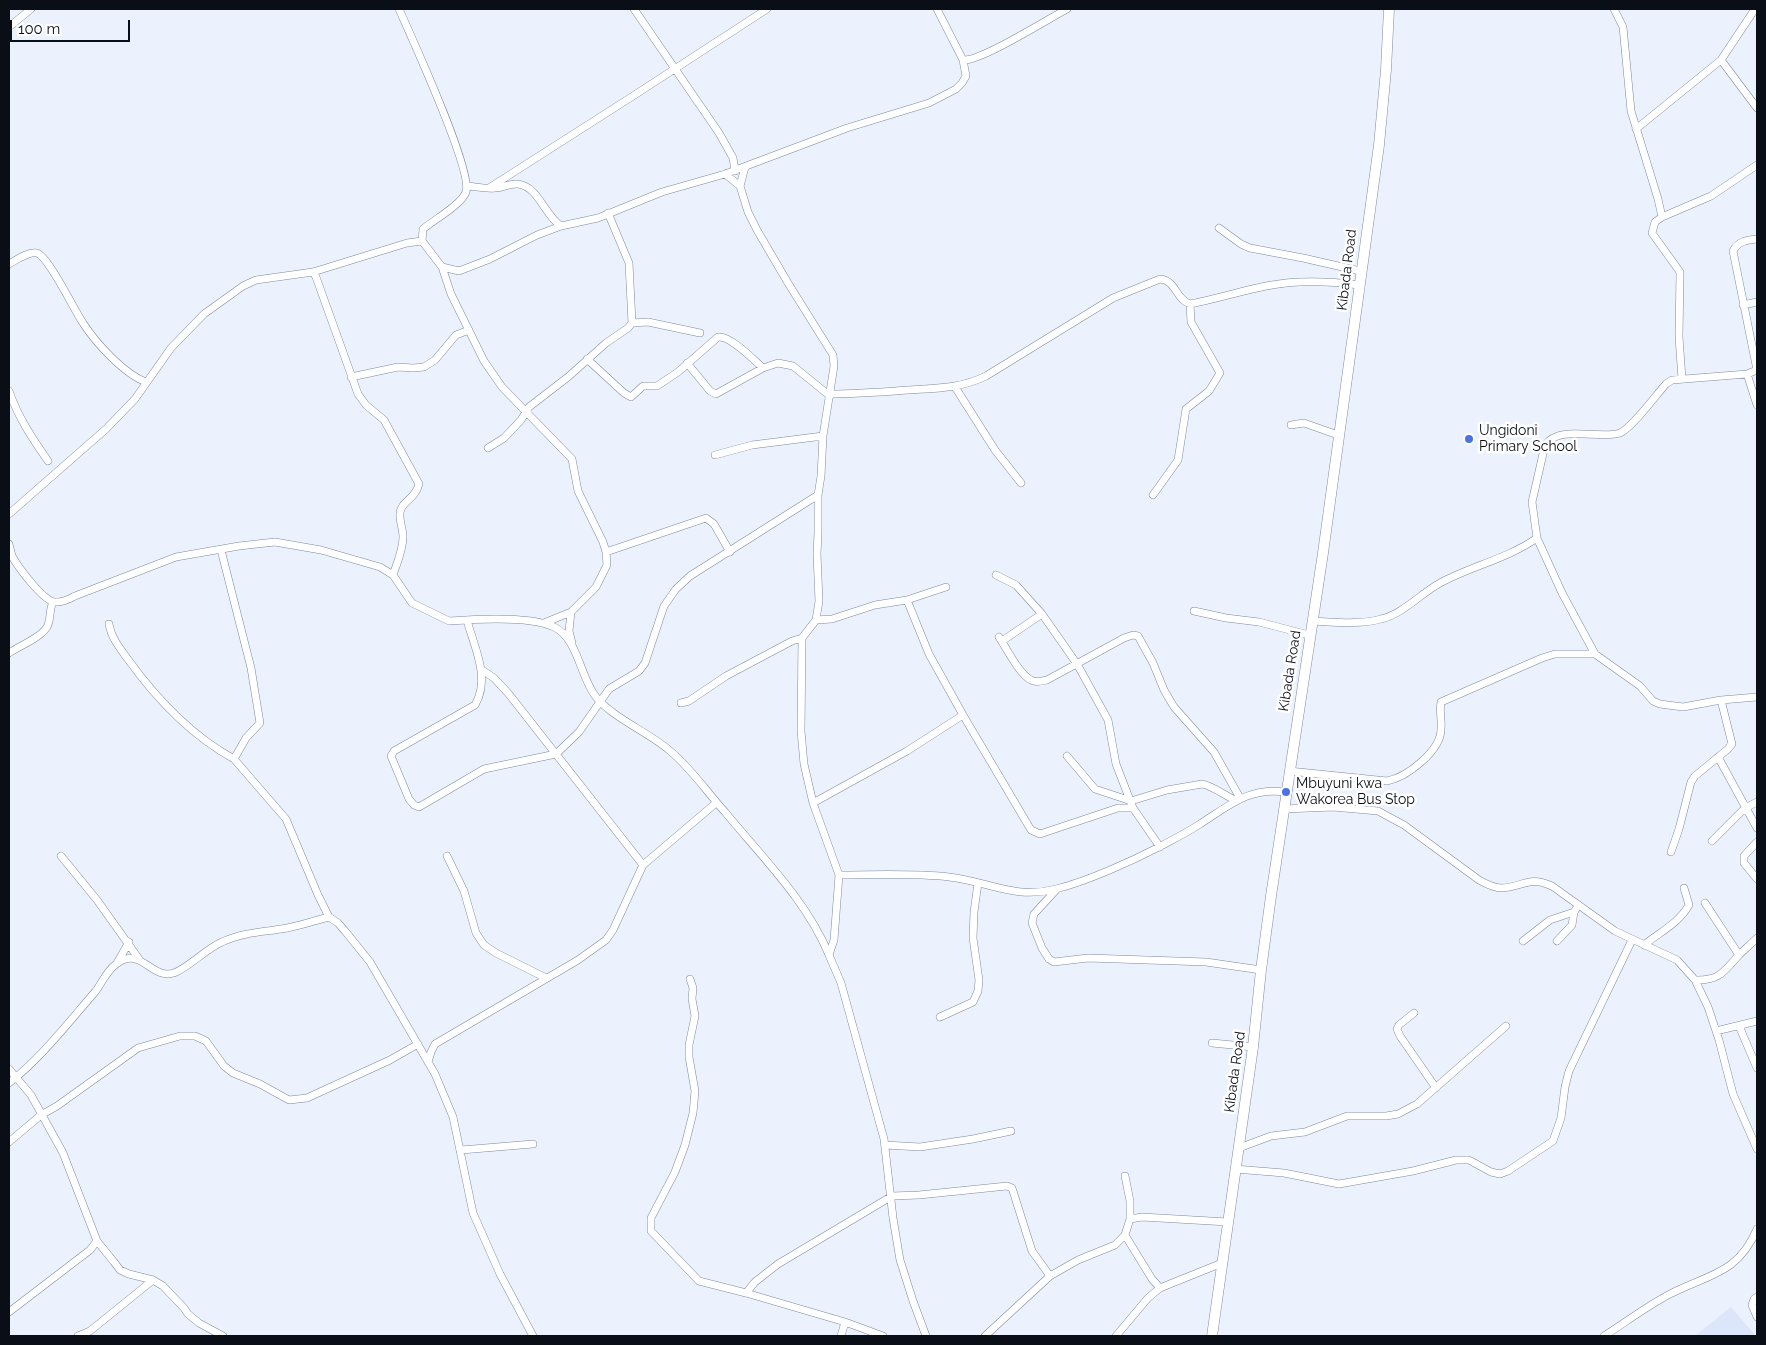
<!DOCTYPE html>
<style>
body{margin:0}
#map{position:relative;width:1766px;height:1345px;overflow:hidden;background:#ecf2fd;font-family:Raleway,sans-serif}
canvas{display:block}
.frame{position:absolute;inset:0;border:10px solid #0a0e17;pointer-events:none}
.scale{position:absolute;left:10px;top:20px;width:120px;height:22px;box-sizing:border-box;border:2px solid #0a0e17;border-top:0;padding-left:6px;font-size:15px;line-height:18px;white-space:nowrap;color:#0a0e17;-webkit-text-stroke:4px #fff;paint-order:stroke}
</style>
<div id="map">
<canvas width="1766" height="1345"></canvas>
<div class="frame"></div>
<div class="scale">100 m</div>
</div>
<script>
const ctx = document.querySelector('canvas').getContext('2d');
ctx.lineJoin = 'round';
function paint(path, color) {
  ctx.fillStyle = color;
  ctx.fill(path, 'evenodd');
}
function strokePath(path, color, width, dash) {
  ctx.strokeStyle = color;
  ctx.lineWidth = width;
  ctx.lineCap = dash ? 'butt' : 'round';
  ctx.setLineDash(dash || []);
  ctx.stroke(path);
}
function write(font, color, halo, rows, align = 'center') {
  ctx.font = font + ' Raleway,sans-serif';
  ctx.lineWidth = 5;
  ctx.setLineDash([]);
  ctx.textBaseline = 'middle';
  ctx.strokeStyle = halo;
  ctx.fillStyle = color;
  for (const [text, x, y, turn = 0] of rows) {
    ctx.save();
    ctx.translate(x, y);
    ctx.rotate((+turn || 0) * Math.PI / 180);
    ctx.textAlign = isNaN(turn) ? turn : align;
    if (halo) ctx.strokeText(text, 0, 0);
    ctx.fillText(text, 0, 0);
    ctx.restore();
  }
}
paint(new Path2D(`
 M1731 1307 1756 1336 1696 1335Z`), '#dce6fb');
const street = new Path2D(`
 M399 9C411 36 473 171 466 192 461 205 435 219 423 229L422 241
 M634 9 719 133 733 158 735 171
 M937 9 963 60C980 62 1048 19 1067 9
 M1614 9 1623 27 1631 111 1658 199 1662 217 1655 222 1652 233 1680 272 1679 337 1682 379
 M9 27 31 9
 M1721 60 1757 108
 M1636 129 1721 60 1755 9
 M745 167 740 186 748 212 757 230 788 283 833 355 834 366 823 436 821 476 818 495V533L817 554 819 601 816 620 802 638 801 731 804 764 813 803 839 875C876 875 912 873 949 877 987 881 1015 900 1056 889 1088 881 1132 861 1161 846 1174 839 1188 832 1200 824 1230 805 1249 787 1286 792
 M725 174 740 186
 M468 186C477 187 486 189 495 188 503 188 510 183 518 184 538 186 545 216 561 226
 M489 188 633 96 767 9
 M1662 217 1711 196 1757 165
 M1219 228 1241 244 1250 248 1303 258 1360 271
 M9 264C16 260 29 251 37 253 49 257 74 310 83 323 95 342 124 374 146 382
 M442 267 451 294 484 361 502 387 572 459 578 491 603 542 606 552 607 565 596 587 571 612 569 631 572 643
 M313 272 316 277 358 394 366 405 384 420 419 484C415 500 401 501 400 513 399 520 403 529 403 537 403 550 397 563 393 575
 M1743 305 1757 302
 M632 323 648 322 700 333
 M587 359 624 393 631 397 643 386H657L678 372 718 337C730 335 754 360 763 368
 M687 363 710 391 716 394 763 368 778 363 793 366 830 396
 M1757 370 1733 251C1738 241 1747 240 1757 239
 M1747 374 1757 405
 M351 377 398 367 413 368 424 367 435 360 456 335 469 330
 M955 387 995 450 1021 483
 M9 391C18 417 32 438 48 461
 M830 394C856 394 881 392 907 390 936 388 959 389 986 376L1113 298 1160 279C1176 280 1176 300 1190 304 1216 299 1241 291 1266 286 1295 280 1329 281 1359 285
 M1291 425 1304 423 1338 435
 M488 448 504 438 521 420 529 407 568 377 606 343 628 328 632 323 629 263 608 213
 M715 455 752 445 823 436
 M1153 495 1178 460 1186 409 1209 391 1220 373 1191 322 1190 304
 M9 514 106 429 135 399 171 348 204 314 243 286 256 280 313 272 407 243 422 241 442 267 459 271 490 259 537 235 561 226 598 218 662 192 725 174 847 128 929 103 956 89 962 83 966 76 963 60
 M9 544C10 548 11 552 12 556 18 567 43 601 55 602 62 603 69 599 75 596L176 557 239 546 275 542 321 550 380 567 393 575 412 603 449 621C475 619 531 616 554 627 578 638 580 677 596 697 613 718 648 732 669 750 691 768 706 791 725 812 762 857 807 901 829 955
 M221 550 251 668 260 723 246 738 234 759 286 819 318 895 329 917 338 923 345 931 370 962 435 1074 453 1117 473 1213 500 1274 533 1336
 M606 552 706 518 714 524 730 552
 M996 575 1016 585 1042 614 1077 664 1108 720 1116 764 1133 808
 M907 600 946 587
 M1194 611 1226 618 1259 622 1309 635
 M467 620C474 647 491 678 475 705L394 751 391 756 409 799 414 805 419 807 484 769 556 754 579 732 609 689 639 671 645 663 664 606 676 589 690 576 818 495
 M816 620 832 619 875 605 907 600 929 654 963 715 1031 830 1040 834 1118 808H1133L1160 847
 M1312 621C1335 622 1359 625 1381 619 1403 614 1420 594 1440 583 1471 566 1507 559 1537 538
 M544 623 571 612
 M109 624C111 637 119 647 127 658 155 697 192 736 234 759
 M999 637C1007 649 1019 674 1031 680 1036 683 1042 681 1047 680L1124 638 1133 635 1138 636 1153 663 1164 690 1174 707 1214 752 1240 798
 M1002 641 1042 614
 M9 653C19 646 43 637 48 625 51 617 49 610 53 602
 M1595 654 1562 593 1537 538 1532 502 1545 445C1560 424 1599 440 1620 433 1632 428 1656 395 1666 384L1672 380 1747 374 1757 370
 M482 670 494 678 508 693 643 865
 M681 703 689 701 726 676 792 641 802 638
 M1067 756 1095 789 1131 801 1167 790 1202 784C1211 785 1226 796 1235 800
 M1718 757 1757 828
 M1289 771 1387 781C1407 777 1441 751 1441 729 1442 719 1439 711 1441 702L1542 658 1555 654H1595L1640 686 1653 701 1660 704 1683 707 1721 700 1757 697
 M813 803 907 751 963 715
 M1284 809 1333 807 1378 811 1404 825 1479 880C1486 884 1494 888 1502 888 1524 887 1528 875 1552 886L1615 931 1677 960 1695 980 1708 1007 1719 1040 1733 1094 1757 1149
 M1712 841 1745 808 1757 802
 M1757 842 1744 856V863L1757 879
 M1671 852 1679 829 1691 782 1695 776 1728 749 1732 744 1721 700
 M61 856 97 900 139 959
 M447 856 464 891 476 933 484 945 496 953 546 978
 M839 875 834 940 829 955 841 983 884 1139 893 1218 900 1260 913 1301 926 1336
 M1057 889 1034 914 1032 923 1042 948 1049 959 1054 962 1088 958 1206 962 1261 970
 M1705 903 1739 955
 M1523 941 1550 920 1574 912
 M1557 941 1572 925 1574 912 1576 909
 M1644 945C1660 932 1679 923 1689 905L1684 888
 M117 963 129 942
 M690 979 693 988 692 999 695 1016 689 1045V1057L695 1091 693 1113 685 1145 675 1172 651 1218V1231L699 1281 746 1293 845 1322 883 1336
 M1695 980C1720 981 1724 971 1739 955 1745 949 1751 944 1757 938
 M1414 1013 1399 1025 1397 1029 1400 1036 1436 1088
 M940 1017 973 1002 978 991 979 980 973 938 974 912 978 883
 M1739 1026 1757 1068
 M1716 1031 1757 1021
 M1212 1043 1253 1047
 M428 1062 431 1052 435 1044 578 960 606 940 613 930 643 865 716 803
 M9 1069 31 1095 63 1153 97 1241 114 1262 120 1270 129 1274 153 1280 163 1286 184 1308 188 1314 199 1323 223 1336
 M9 1083C41 1058 68 1023 95 992 102 983 106 972 115 965 141 944 150 980 174 973 188 968 207 948 222 942 241 933 261 932 281 929 297 927 313 921 329 917
 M9 1142 41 1115 57 1106 138 1048 180 1036H195L206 1041 224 1066 233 1073 260 1084 289 1100 307 1098 390 1060 418 1044
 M885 1145 920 1147 973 1139 1011 1131
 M1239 1148 1271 1136 1305 1132 1347 1116H1386L1398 1114 1417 1104 1506 1026
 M461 1150 533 1144
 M1235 1169 1284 1173 1339 1184 1413 1171 1456 1160H1469L1491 1172 1500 1174 1508 1171 1553 1141 1561 1118 1565 1087 1569 1071 1632 940
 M1125 1176 1130 1201V1219
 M1125 1235 1152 1279 1160 1288
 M746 1293 755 1282 778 1264 892 1196 919 1195 1007 1186 1012 1188 1032 1251 1050 1276
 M1757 1297 1754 1299 1752 1305 1757 1317
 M9 1312 90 1250 97 1241
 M78 1336 90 1331 153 1280
 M841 1336 845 1322
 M985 1336 1050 1276 1078 1260 1115 1245 1125 1235 1130 1219 1142 1217 1228 1222
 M1116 1336 1148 1298 1160 1288 1222 1263
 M1604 1336C1626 1322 1647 1306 1670 1294 1709 1274 1738 1274 1757 1229`);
const secondary = new Path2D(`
 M1212 1336 1253 1047 1261 970 1271 896 1323 553 1379 145 1386 70 1389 9`);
strokePath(street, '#7c88a2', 8);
strokePath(secondary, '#7c88a2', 11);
strokePath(street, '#fff', 7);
strokePath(secondary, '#fff', 10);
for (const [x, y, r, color] of [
 [1469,439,5,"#4973e5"],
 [1286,792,5,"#4973e5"]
]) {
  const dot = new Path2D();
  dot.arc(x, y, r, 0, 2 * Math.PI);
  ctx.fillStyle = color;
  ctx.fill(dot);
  strokePath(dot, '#fff', 2);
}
write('14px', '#0a0e17', '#fff', [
 ["Kibada Road",1347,270,-83],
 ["Kibada Road",1290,671,-81],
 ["Kibada Road",1235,1072,-82]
]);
write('14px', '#0a0e17', '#fff', [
 ["Ungidoni",1479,431],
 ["Primary School",1479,447],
 ["Mbuyuni kwa",1296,784],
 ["Wakorea Bus Stop",1296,800]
], 'left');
</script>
